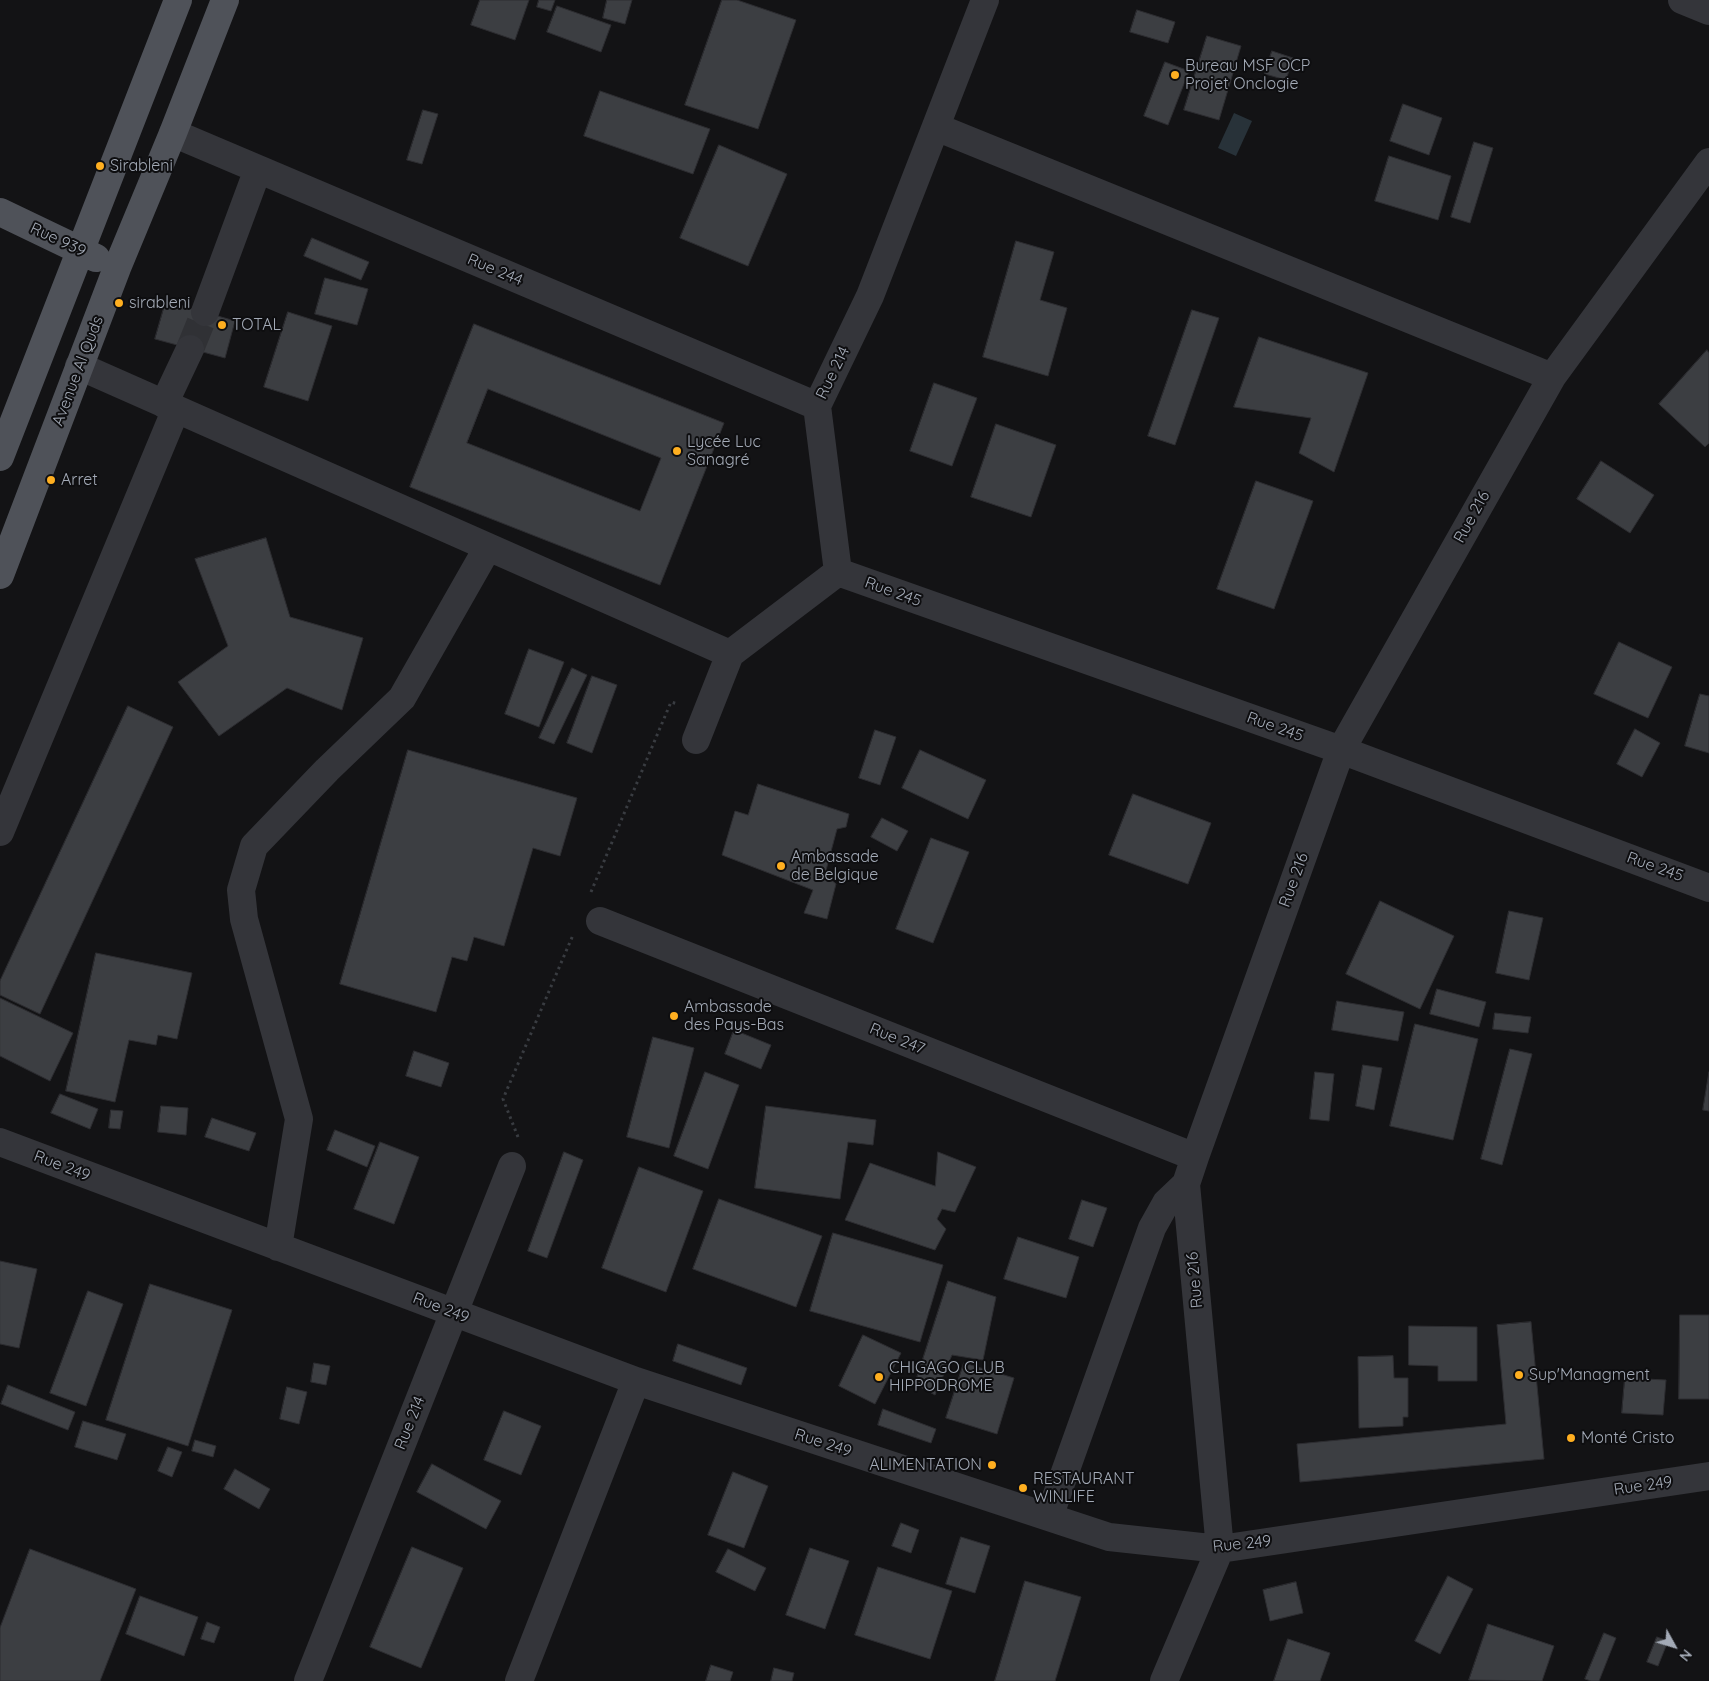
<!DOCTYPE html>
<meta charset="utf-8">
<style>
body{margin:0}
#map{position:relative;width:1709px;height:1681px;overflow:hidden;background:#131315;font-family:Quicksand,sans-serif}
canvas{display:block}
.north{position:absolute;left:1649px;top:1621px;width:50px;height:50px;-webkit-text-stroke:4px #0e0e10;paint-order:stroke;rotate:129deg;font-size:14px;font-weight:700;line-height:20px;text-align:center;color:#a3aab6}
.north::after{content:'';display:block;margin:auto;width:18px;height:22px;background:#a3aab6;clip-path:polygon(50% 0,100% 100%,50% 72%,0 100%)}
</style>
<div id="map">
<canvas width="1709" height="1681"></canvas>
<div class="north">N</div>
</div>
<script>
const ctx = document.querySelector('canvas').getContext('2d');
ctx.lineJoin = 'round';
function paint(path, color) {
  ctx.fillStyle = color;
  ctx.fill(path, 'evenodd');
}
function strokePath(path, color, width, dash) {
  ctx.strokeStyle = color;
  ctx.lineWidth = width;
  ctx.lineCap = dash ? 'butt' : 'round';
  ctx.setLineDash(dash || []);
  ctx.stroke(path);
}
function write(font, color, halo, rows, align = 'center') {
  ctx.font = font + ' Quicksand,sans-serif';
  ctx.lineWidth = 4;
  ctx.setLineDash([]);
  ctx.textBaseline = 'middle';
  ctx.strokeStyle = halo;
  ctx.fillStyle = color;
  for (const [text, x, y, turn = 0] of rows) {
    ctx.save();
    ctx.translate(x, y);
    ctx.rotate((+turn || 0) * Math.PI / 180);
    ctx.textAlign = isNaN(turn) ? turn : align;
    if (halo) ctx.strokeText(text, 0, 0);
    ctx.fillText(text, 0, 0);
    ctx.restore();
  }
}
paint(new Path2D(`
 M1234 113 1252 121 1236 156 1218 148Z`), '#283239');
const building = new Path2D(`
 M480 0H529L515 40 471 25Z
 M539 0H555L551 11 537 7Z
 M607 0H632L625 24 603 18Z
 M722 0H737L796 20 758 129 685 105Z
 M557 6 611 25 601 52 547 32Z
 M1137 10 1175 22 1168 43 1130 32Z
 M1207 36 1241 46 1219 120 1184 110Z
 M1272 51 1293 58 1286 80 1265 74Z
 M1165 62 1189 71 1168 125 1144 116Z
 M600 91 710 129 693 174 584 136Z
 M1403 104 1442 118 1429 155 1390 141Z
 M423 110 438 114 422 164 407 160Z
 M1474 142 1493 148 1470 223 1451 217Z
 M719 145 787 174 748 266 680 238Z
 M1389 156 1451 176 1438 220 1375 201Z
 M312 238 369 262 361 280 304 256Z
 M1016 241 1054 252 1040 300 1067 308 1048 376 983 357Z
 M325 278 368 289 357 325 315 314Z
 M166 301 235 321 225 358 155 339Z
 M1192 310 1219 318 1175 445 1148 436Z
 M288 312 332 326 308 401 264 387Z
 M474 324 724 423 660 585 410 487ZM488 389 661 458 640 511 467 443Z
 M1259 337 1368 373 1334 472 1299 453 1311 418 1234 407Z
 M1707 350 1709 353V443L1705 447 1659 404Z
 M934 383 977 398 952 466 910 451Z
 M996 424 1056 445 1031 517 971 497Z
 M1601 461 1654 495 1630 533 1577 499Z
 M1256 481 1313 501 1274 609 1217 589Z
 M266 538 290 617 363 638 342 710 287 688 219 736 178 682 228 646 195 559Z
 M1619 642 1672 667 1648 718 1594 694Z
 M529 649 564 662 539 727 505 714Z
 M572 668 587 675 554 744 539 738Z
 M592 676 617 685 592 753 567 743Z
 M1700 694 1709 696V753L1685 746Z
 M128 706 173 727 40 1014 0 995V981Z
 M1635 729 1660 743 1642 777 1617 764Z
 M875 730 896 737 880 785 859 778Z
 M408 750 577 798 560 856 533 848 504 946 474 937 467 961 452 957 436 1012 340 984Z
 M920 750 986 780 968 819 902 788Z
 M758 784 849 814 846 827 837 829 825 874 836 884 827 919 804 913 813 890 722 855 735 811 748 815Z
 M1133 794 1211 823 1188 884 1109 855Z
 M882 818 908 831 897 851 871 837Z
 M931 838 969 852 933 943 896 929Z
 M1380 901 1454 936 1420 1009 1346 974Z
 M1509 911 1543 918 1529 980 1496 973Z
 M96 953 192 973 177 1039 158 1035 156 1045 129 1040 115 1102 66 1091Z
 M1437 989 1486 1002 1479 1027 1430 1014Z
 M0 998 73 1033 50 1081 0 1056Z
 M1337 1001 1404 1012 1398 1041 1332 1030Z
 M1495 1013 1531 1017 1528 1033 1493 1029Z
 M1415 1024 1478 1039 1453 1140 1390 1126Z
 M734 1030 771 1045 761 1069 725 1054Z
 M653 1037 694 1048 669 1148 627 1137Z
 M1510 1049 1532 1054 1502 1165 1481 1159Z
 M414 1051 449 1063 441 1087 406 1076Z
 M1363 1065 1382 1068 1374 1110 1356 1106Z
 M705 1072 739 1085 708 1169 674 1156Z
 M1315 1072 1334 1074 1329 1121 1310 1119Z
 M1709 1072V1111L1703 1110Z
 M60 1094 98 1109 90 1129 51 1113Z
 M161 1106 188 1108 186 1135 158 1132Z
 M766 1106 876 1120 873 1145 848 1142 840 1199 755 1188Z
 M111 1110 123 1111 120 1129 109 1128Z
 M212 1118 256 1133 249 1151 205 1137Z
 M335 1130 375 1146 367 1167 327 1150Z
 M380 1142 419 1157 394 1224 354 1209Z
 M564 1152 583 1160 547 1258 528 1251Z
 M938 1152 976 1167 955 1212 942 1209 937 1219 946 1229 935 1250 845 1220 870 1163 935 1186Z
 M639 1167 703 1191 666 1292 602 1268Z
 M719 1199 822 1236 796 1307 693 1269Z
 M1082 1200 1107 1208 1093 1247 1069 1239Z
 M833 1233 943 1265 920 1342 810 1311Z
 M1018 1237 1079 1257 1066 1298 1004 1279Z
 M0 1261 37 1269 19 1348 0 1344Z
 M948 1281 996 1297 983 1360 952 1355 935 1395 915 1384Z
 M150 1284 232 1310 188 1446 106 1420Z
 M88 1291 123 1304 86 1406 50 1393Z
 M1680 1315H1709V1399H1679Z
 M1531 1322 1544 1459 1300 1482 1297 1444 1506 1424 1497 1325Z
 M1409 1326 1477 1327V1381H1438V1366L1409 1365Z
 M863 1335 901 1353 875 1404 839 1386Z
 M678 1344 747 1368 741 1385 673 1361Z
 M1393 1356 1394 1378H1408V1417H1403V1426L1359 1428 1358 1357Z
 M314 1363 330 1366 326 1385 311 1382Z
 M964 1363 1014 1378 997 1434 946 1418Z
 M1625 1378 1666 1380 1663 1415 1622 1413Z
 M8 1385 75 1412 68 1430 1 1404Z
 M287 1387 307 1392 299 1424 280 1419Z
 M883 1409 936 1429 931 1443 878 1425Z
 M504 1411 541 1426 521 1475 484 1460Z
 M83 1421 126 1434 117 1460 75 1447Z
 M195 1440 216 1446 213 1457 192 1451Z
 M168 1447 182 1452 172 1477 158 1471Z
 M432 1464 501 1501 486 1529 417 1492Z
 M235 1469 270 1489 259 1509 224 1489Z
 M733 1472 768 1486 744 1548 708 1535Z
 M901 1523 919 1530 911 1553 892 1546Z
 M961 1537 990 1546 975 1593 946 1584Z
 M412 1547 463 1568 421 1668 370 1647Z
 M810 1548 849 1561 825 1629 786 1615Z
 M30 1549 136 1589 100 1681H0V1628Z
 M728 1549 766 1568 755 1591 716 1572Z
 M878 1567 952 1591 930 1659 855 1635Z
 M1448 1576 1473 1589 1440 1654 1415 1641Z
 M1025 1581 1081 1597 1055 1681H995Z
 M1296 1582 1303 1613 1270 1621 1263 1590Z
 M140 1596 198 1617 184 1656 126 1634Z
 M207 1622 220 1627 214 1643 201 1639Z
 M1488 1624 1554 1646 1542 1681 1469 1680Z
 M1604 1633 1616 1638 1599 1681H1591L1585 1679Z
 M1657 1637 1668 1641 1658 1666 1647 1662Z
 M1288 1639 1330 1653 1320 1681H1274Z
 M711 1665 733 1672 730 1681H706Z
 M774 1668 794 1673 792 1681H771Z`);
paint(building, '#3c3e42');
strokePath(building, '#2d2d31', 1);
strokePath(new Path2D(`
 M190 349 205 312`), '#303135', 28, [28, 14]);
strokePath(new Path2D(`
 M591 892 671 702 678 704
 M518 1137 503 1099 573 935`), '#393c41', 3, [2.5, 4]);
strokePath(new Path2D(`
 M1682 0 1709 11
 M936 127 1552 377
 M173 133 817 406
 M205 312 258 169
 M79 366 730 654
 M164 404 190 349
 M838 572 1341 750 1709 888
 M696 740 730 654 838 572 817 406 870 296 985 0
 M0 832 176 409
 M600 921 1195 1157
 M0 1142 636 1381 1109 1537 1220 1549 1709 1476
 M278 1247 299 1119 244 919 241 890 254 846 327 770 402 698 488 547
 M1049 1517 1152 1228 1166 1203 1186 1184
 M308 1681 512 1166
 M519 1681 636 1381
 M1164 1681 1220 1549 1186 1184 1195 1157 1341 750 1552 377 1709 162`), '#34353a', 28);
strokePath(new Path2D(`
 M0 212 96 258
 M0 457 178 0
 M0 575 117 268 173 133 225 0`), '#4f5259', 28);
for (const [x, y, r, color] of [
 [1175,75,5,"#ffaf20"],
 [100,166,5,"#ffaf20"],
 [119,303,5,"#ffaf20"],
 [222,325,5,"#ffaf20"],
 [677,451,5,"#ffaf20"],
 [51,480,5,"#ffaf20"],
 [781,866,5,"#ffaf20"],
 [674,1016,5,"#ffaf20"],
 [1519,1375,5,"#ffaf20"],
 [879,1377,5,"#ffaf20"],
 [1571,1438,5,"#ffaf20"],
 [992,1465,5,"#ffaf20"],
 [1023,1488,5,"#ffaf20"]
]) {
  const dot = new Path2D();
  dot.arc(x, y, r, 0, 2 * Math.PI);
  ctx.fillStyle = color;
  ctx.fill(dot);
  strokePath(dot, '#0e0e10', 2);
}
write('16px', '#a3aab6', '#0e0e10', [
 ["Bureau MSF OCP",1185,66],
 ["Projet Onclogie",1185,84],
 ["Sirableni",110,166],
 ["sirableni",129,303],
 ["TOTAL",232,325],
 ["Lycée Luc",687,442],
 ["Sanagré",687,460],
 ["Arret",61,480],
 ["Ambassade",791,857],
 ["de Belgique",791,875],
 ["Ambassade",684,1007],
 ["des Pays-Bas",684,1025],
 ["CHIGAGO CLUB",889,1368],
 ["HIPPODROME",889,1386],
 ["Sup'Managment",1529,1375],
 ["Monté Cristo",1581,1438],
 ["ALIMENTATION",982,1465,"right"],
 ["RESTAURANT",1033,1479],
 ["WINLIFE",1033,1497]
], 'left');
write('16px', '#a3aab6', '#0e0e10', [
 ["Rue 939",58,240,25],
 ["Rue 244",495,270,23],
 ["Avenue Al Quds",78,371,-69],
 ["Rue 214",833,373,-64],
 ["Rue 216",1472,517,-61],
 ["Rue 245",893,592,20],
 ["Rue 245",1275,727,20],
 ["Rue 245",1655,867,20],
 ["Rue 216",1294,880,-70],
 ["Rue 247",897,1039,22],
 ["Rue 249",62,1166,21],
 ["Rue 216",1195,1280,-95],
 ["Rue 249",441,1308,21],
 ["Rue 214",410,1423,-68],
 ["Rue 249",823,1443,18],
 ["Rue 249",1643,1486,-8],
 ["Rue 249",1242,1544,-6]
]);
</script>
